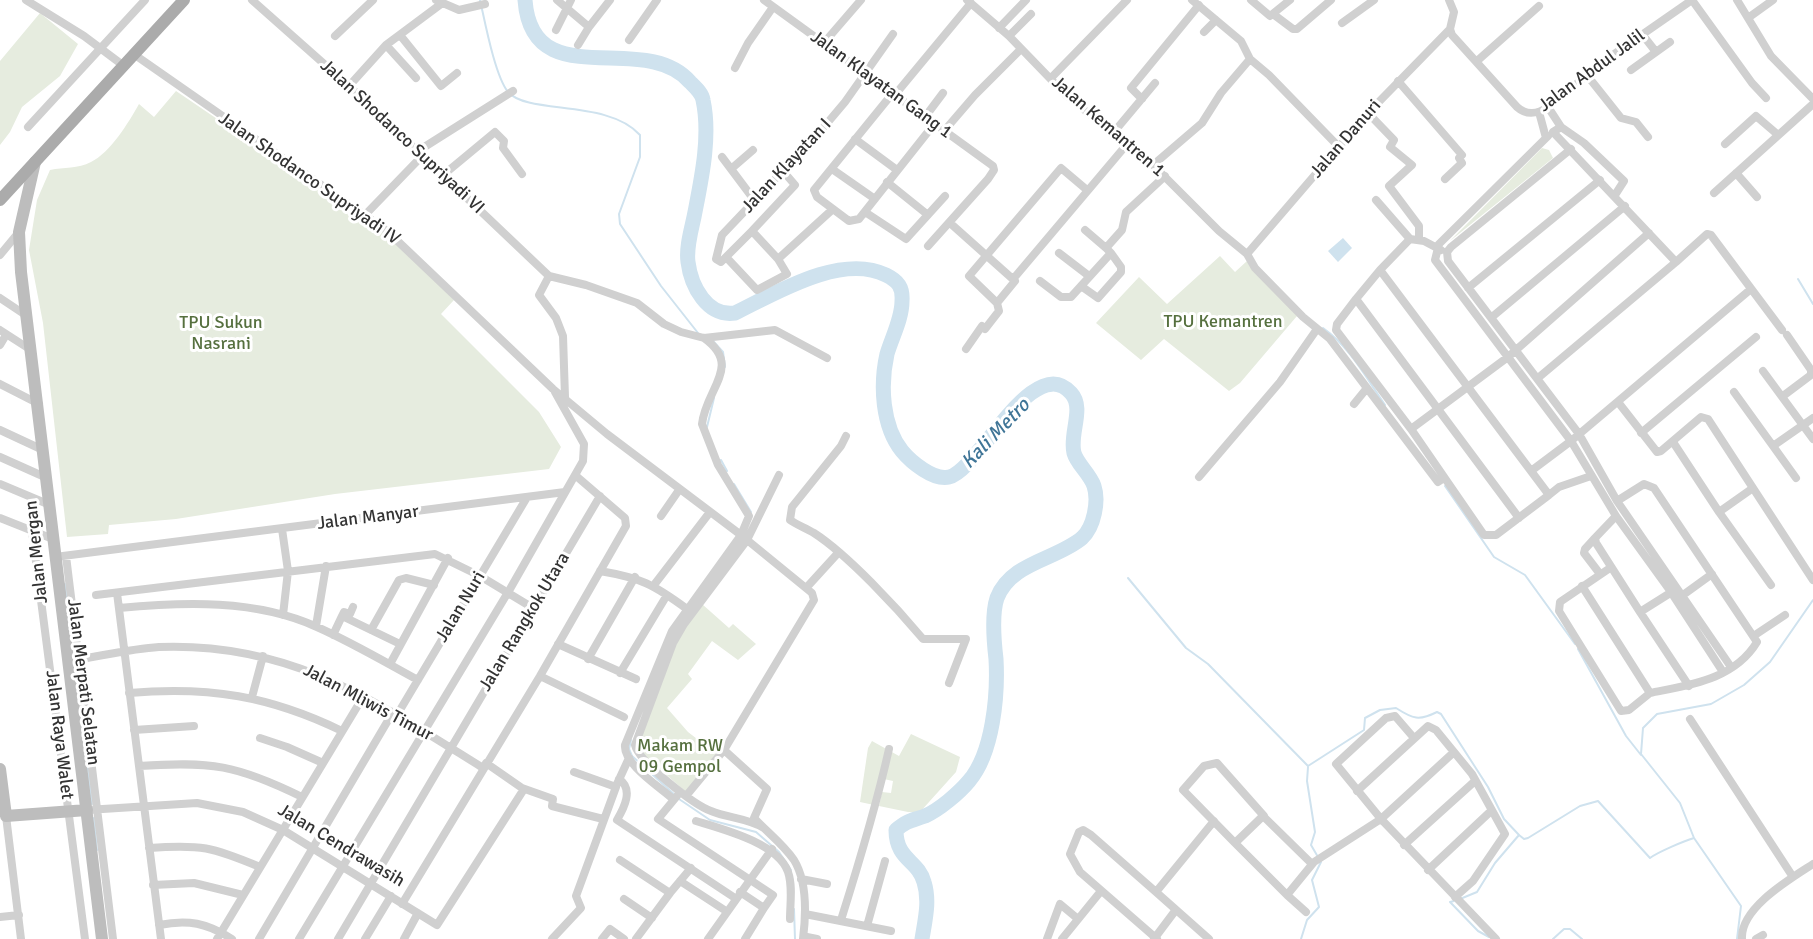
<!DOCTYPE html>
<style>
body{margin:0}
canvas{display:block;background:#fff}
</style>
<canvas width="1813" height="939"></canvas>
<script>
const ctx = document.querySelector('canvas').getContext('2d');
ctx.lineJoin = 'round';
function paint(path, color) {
  ctx.fillStyle = color;
  ctx.fill(path, 'evenodd');
}
function strokePath(path, color, width, dash) {
  ctx.strokeStyle = color;
  ctx.lineWidth = width;
  ctx.lineCap = dash ? 'butt' : 'round';
  ctx.setLineDash(dash || []);
  ctx.stroke(path);
}
function write(font, color, halo, rows, align = 'center') {
  ctx.font = font + ' Signika,sans-serif';
  ctx.lineWidth = 6;
  ctx.setLineDash([]);
  ctx.textBaseline = 'middle';
  ctx.strokeStyle = halo;
  ctx.fillStyle = color;
  for (const [text, x, y, turn = 0] of rows) {
    ctx.save();
    ctx.translate(x, y);
    ctx.rotate((+turn || 0) * Math.PI / 180);
    ctx.textAlign = isNaN(turn) ? turn : align;
    if (halo) ctx.strokeText(text, 0, 0);
    ctx.fillText(text, 0, 0);
    ctx.restore();
  }
}
paint(new Path2D(`
 M40 13 78 44 60 76 22 107 10 132 0 145V61Z
 M176 91 382 231 430 274 454 300 441 314 539 412 561 447 549 469 335 494 176 519 109 525 108 534 67 537 43 323 29 250 37 200 50 170C64 167 78 169 91 162 110 153 129 122 139 104L154 117Z
 M1542 148 1549 150 1553 158 1450 241Z
 M1220 256 1235 272 1247 261 1297 316 1240 383 1229 391 1164 339 1141 360 1096 323 1139 277 1167 304Z
 M702 604 729 628 733 624 756 644 738 660 712 641 688 674 692 679 667 708 688 732 718 755 686 792 645 756 638 743 676 641Z
 M911 734 960 757 956 772 920 812H908L879 806 882 792 891 793 893 781 879 778 874 805 860 802 868 748 872 741 899 756Z`), '#e6ecdf');
paint(new Path2D(`
 M1343 238 1352 248 1338 262 1328 251Z`), '#cfe2ee');
strokePath(new Path2D(`
 M480 0C485 22 495 76 508 92 528 115 608 99 640 135V157L619 214 620 224 661 286 698 333
 M1798 279 1813 304
 M1323 328C1349 346 1367 379 1385 405
 M713 341 723 352 725 367
 M707 427 714 398
 M721 460 727 471
 M734 484 751 512
 M1445 486 1494 557 1525 575 1575 644
 M1128 578 1186 648 1208 664 1308 766 1364 730 1365 718 1380 710 1396 708C1413 719 1419 721 1437 712L1441 714 1488 787 1504 819 1519 835 1495 863 1477 892 1460 899
 M65 584 72 635
 M1578 649 1626 736 1641 755
 M82 718 92 804
 M631 740 629 749 632 756 675 795
 M1308 767 1307 781 1315 832 1311 845 1318 857
 M679 799 710 820 756 832 779 852 791 870
 M94 818 97 850
 M1519 835 1524 839 1528 838 1580 806 1598 801 1650 858C1658 852 1684 841 1694 838
 M1454 901 1450 902 1478 931 1489 937
 M794 909 795 939
 M1301 939 1307 920 1319 907 1312 880 1321 862
 M1553 939 1564 929H1570L1582 939
 M1737 939 1741 906 1694 838 1680 803 1641 754 1643 728 1657 714 1711 704 1744 685 1770 662 1813 600`), '#cfe2ee', 2);
strokePath(new Path2D(`
 M525 0C532 97 644 29 690 82 695 87 702 93 703 100 711 137 701 181 694 217 691 231 686 248 688 262 691 286 707 317 735 313 776 293 841 253 886 275 898 281 903 287 902 301 902 319 892 337 887 354 880 385 882 426 902 451 911 462 934 481 949 477 978 471 1033 351 1071 393 1085 408 1069 434 1074 453 1077 464 1090 474 1094 486 1099 501 1094 527 1082 538 1056 560 1011 562 997 598 992 613 994 642 996 659 998 695 993 753 969 781 959 793 939 810 925 816 911 821 908 820 896 830 896 860 918 860 924 882 930 901 925 920 922 939`), '#cfe2ee', 15);
strokePath(new Path2D(`
 M26 0 84 36 124 66
 M252 0 349 86 549 276 586 285 637 303 664 324 681 332 704 338 775 330 827 358
 M436 0 459 10 485 4
 M557 0 589 27 610 0
 M764 0 993 166 994 170 988 179 928 246
 M967 0 1009 36 1067 96 1153 165 1219 231 1247 254 1255 268 1303 317 1330 339 1438 482 1444 478
 M1192 0 1241 41 1250 59 1269 75 1339 147
 M1251 0 1270 16 1290 0
 M1449 0 1454 12 1450 29
 M1692 0 1752 83 1766 98
 M1737 0 1771 56 1813 99
 M1273 14 1293 29H1297L1331 0
 M1748 18 1773 0
 M1342 23 1374 0
 M999 28 1026 0
 M1450 29 1452 35 1517 107C1527 116 1537 114 1548 107L1607 59 1692 0
 M556 30 571 0
 M1204 32 1216 20
 M1642 34 1656 52
 M400 35 441 86 457 73
 M335 36 373 0
 M1009 36 1031 14
 M629 40 657 0
 M823 44 861 0
 M386 45 416 78
 M578 45 589 27
 M135 55 386 230 553 389 607 434 741 535 812 593 814 600 724 750 686 796
 M1477 61 1539 6
 M735 68 748 43 773 7
 M1631 70 1670 42
 M1586 74 1621 118 1636 122 1648 137
 M1051 78 1127 0
 M1398 81 1462 155 1459 158 1462 163 1445 179
 M349 86 386 45 441 4
 M892 94 814 190 817 197 849 221 859 219 935 123
 M894 96 971 3
 M1142 99 1131 88 1199 5
 M1539 112 1546 138 1548 136
 M1368 113 1394 140 1390 147 1412 165 1389 186 1419 226V239
 M925 117 943 93
 M28 127 145 0
 M1561 127 1584 143 1624 181 1615 195
 M944 131 975 95 1021 49
 M1114 132 1155 83
 M1546 138 1439 244 1435 260 1571 441 1616 516 1671 592 1723 672
 M855 139 897 170
 M1725 144 1756 116 1777 134
 M1571 149 1451 247 1447 252 1448 261 1579 434 1617 501 1731 667
 M418 151 513 91
 M722 157 755 201
 M1153 165 1202 123 1221 93 1250 59
 M731 169 753 150
 M832 169 875 199
 M1736 173 1757 197
 M442 176 495 132 504 141 503 148 522 174
 M887 182 928 215
 M1714 193 1813 104
 M1376 200 1410 239
 M865 212 906 239 945 196
 M365 215 423 155
 M950 223 1015 281 997 303 999 311 985 329
 M1085 230 1106 248
 M752 231 726 257 757 290 787 274 778 259 833 209
 M1441 250 1424 241 1410 239 1380 270 1549 495 1559 487 1591 476
 M1059 253 1089 276
 M1247 254 1368 113 1450 29
 M0 255 19 232
 M726 257 721 262 716 259 722 235 818 134 845 102 893 34
 M778 259 752 231 795 185 783 171
 M1676 262 1707 234 1711 235 1782 330
 M1380 270 1356 299 1519 518
 M549 276 539 295 556 318 563 336 565 397
 M1014 278 1128 143
 M1040 281 1061 297H1071L1111 253 1106 248 1122 230 1126 212 1165 176
 M1081 286 1098 298 1121 272V267L1111 253
 M1468 288 1600 180
 M0 298 27 316
 M1356 299 1337 324 1336 330 1411 429 1484 535H1496L1549 495
 M997 303 969 276 1061 168 1087 190
 M1492 317 1625 206
 M0 330 31 350
 M0 345 6 335
 M966 349 982 326
 M1763 371 1813 439
 M1538 378 1676 262 1553 132 1561 127 1548 107
 M0 384 39 404
 M1734 392 1773 446 1813 418
 M1783 396 1811 375V370L1787 335
 M1618 402 1657 452 1661 451 1701 417 1708 419 1813 580
 M1354 404 1367 388
 M1411 429 1508 357 1649 233
 M0 430 43 450
 M1641 433 1756 337
 M846 436 841 446 792 507 790 520C797 525 806 528 814 533 848 555 897 608 923 639H966L949 683
 M1673 442 1719 512 1753 488
 M1773 446 1796 478
 M0 457 47 478
 M1531 471 1571 441 1751 289
 M1199 477 1280 382 1317 329
 M0 484 50 505
 M1719 512 1771 585
 M661 516 679 490
 M1616 516 1595 538 1596 543 1640 612 1675 590
 M0 518 53 539
 M282 529 288 571 283 615
 M32 531 85 939
 M1595 538 1585 549 1584 553 1600 574
 M66 556 113 939
 M55 557 565 492
 M1610 568 1560 602 1559 611 1621 711 1629 710 1650 693
 M600 571C641 578 653 584 687 609
 M654 585 710 512
 M1582 586 1650 693C1689 685 1734 680 1757 642L1654 488 1644 484 1617 501
 M807 587 838 553
 M117 593 161 939
 M96 595 435 554 480 576 533 608
 M1683 595 1712 574
 M119 608C183 602 256 599 317 627 351 642 385 662 418 680
 M1640 612 1689 686
 M342 616 400 644
 M342 616 344 612 350 614 353 607
 M316 626 326 566
 M371 630 399 580 406 578 434 585
 M333 635 342 616
 M1755 635 1785 615
 M558 644 636 679
 M588 659 635 577
 M68 661C98 657 128 649 159 647 292 642 375 701 483 768
 M390 664 448 558
 M620 673 667 595
 M540 676 624 717
 M129 693C209 686 270 696 342 731
 M252 697 263 656
 M397 715 526 499
 M1690 719 1793 877
 M134 730 194 726
 M260 738 287 747 323 763
 M1414 738 1395 716 1386 718 1336 764 1381 819 1454 752
 M724 750 767 789 754 818C767 832 783 844 794 860 807 881 806 915 803 939
 M486 763 522 788 553 799 552 806 603 819
 M139 766C211 761 237 765 302 797
 M619 779C634 789 624 808 617 820L735 898
 M617 784 629 758
 M1357 791 1428 726 1436 730 1472 774 1505 834 1473 881 1455 897
 M677 796 658 819 773 895 764 908
 M673 799C660 787 623 764 625 745L672 631 741 535 749 516 718 465 702 424C706 388 743 366 704 338
 M87 810 197 803 243 812 283 830 437 925 524 789
 M6 816 21 939
 M696 821C722 829 778 843 788 872 793 886 790 904 790 919
 M764 828C748 818 728 818 711 811 694 805 639 762 635 745L673 643 684 624 747 540 779 475
 M1235 843 1183 790 1204 766 1217 763 1264 816
 M1404 845 1475 781
 M149 848C201 844 212 847 260 867
 M620 860 670 893 636 939
 M1312 864 1263 816 1235 843 1287 895 1314 862 1381 819 1496 939
 M1428 870 1491 811
 M801 879 827 884
 M680 881 726 911
 M153 885 194 883 243 895
 M740 892 764 908 745 939
 M1156 892 1209 939
 M670 893 691 868
 M1287 895 1306 912
 M624 899 652 918
 M402 904 540 676 626 526 625 518 575 475
 M805 914 891 931
 M0 917 19 915
 M841 920C859 863 876 807 889 749
 M159 925C188 919 207 923 232 939
 M867 926 885 861
 M807 937 817 939
 M217 939 363 697
 M259 939 393 712
 M299 939 510 589 583 461 584 444 555 392
 M338 939 600 496
 M365 939 391 896
 M404 939 418 913
 M552 939 581 908 576 896 616 787 574 772
 M602 939 610 929 624 939
 M708 939 772 849
 M1047 939 1060 904 1078 919
 M1062 939 1101 891
 M1154 939 1175 911
 M1157 939 1080 872 1070 854 1079 832 1083 830 1091 835 1156 892 1214 821
 M1742 939C1740 908 1790 879 1813 864
 M1756 939 1763 935`), '#d0d0d0', 8);
strokePath(new Path2D(`
 M35 162 19 232 21 272 102 939
 M0 769 6 816 87 810`), '#bdbdbd', 12);
strokePath(new Path2D(`
 M0 200 184 0`), '#ababab', 12);
write('18px', '#333', '#fff', [
 ["Jalan Abdul Jalil",1592,71,-36],
 ["Jalan Klayatan Gang 1",881,85,36],
 ["Jalan Kemantren 1",1108,127,41],
 ["Jalan Shodanco Supriyadi VI",402,137,43],
 ["Jalan Danuri",1346,139,-49],
 ["Jalan Klayatan I",787,166,-47],
 ["Jalan Shodanco Supriyadi IV",309,179,35],
 ["Jalan Manyar",368,518,-7],
 ["Jalan Mergan",37,552,-96],
 ["Jalan Nuri",461,607,-59],
 ["Jalan Rangkok Utara",525,622,-59],
 ["Jalan Merpati Selatan",83,682,83],
 ["Jalan Mliwis Timur",368,703,28],
 ["Jalan Raya Walet",59,735,83],
 ["Jalan Cendrawasih",341,846,31]
]);
write('18px', '#56703f', '#fff', [
 ["TPU Kemantren",1223,322],
 ["TPU Sukun",221,323],
 ["Nasrani",221,344],
 ["Makam RW",680,746],
 ["09 Gempol",680,767]
]);
write('italic 20px', '#3f7597', '#fff', [
 ["Kali Metro",996,434,-46]
]);
</script>
